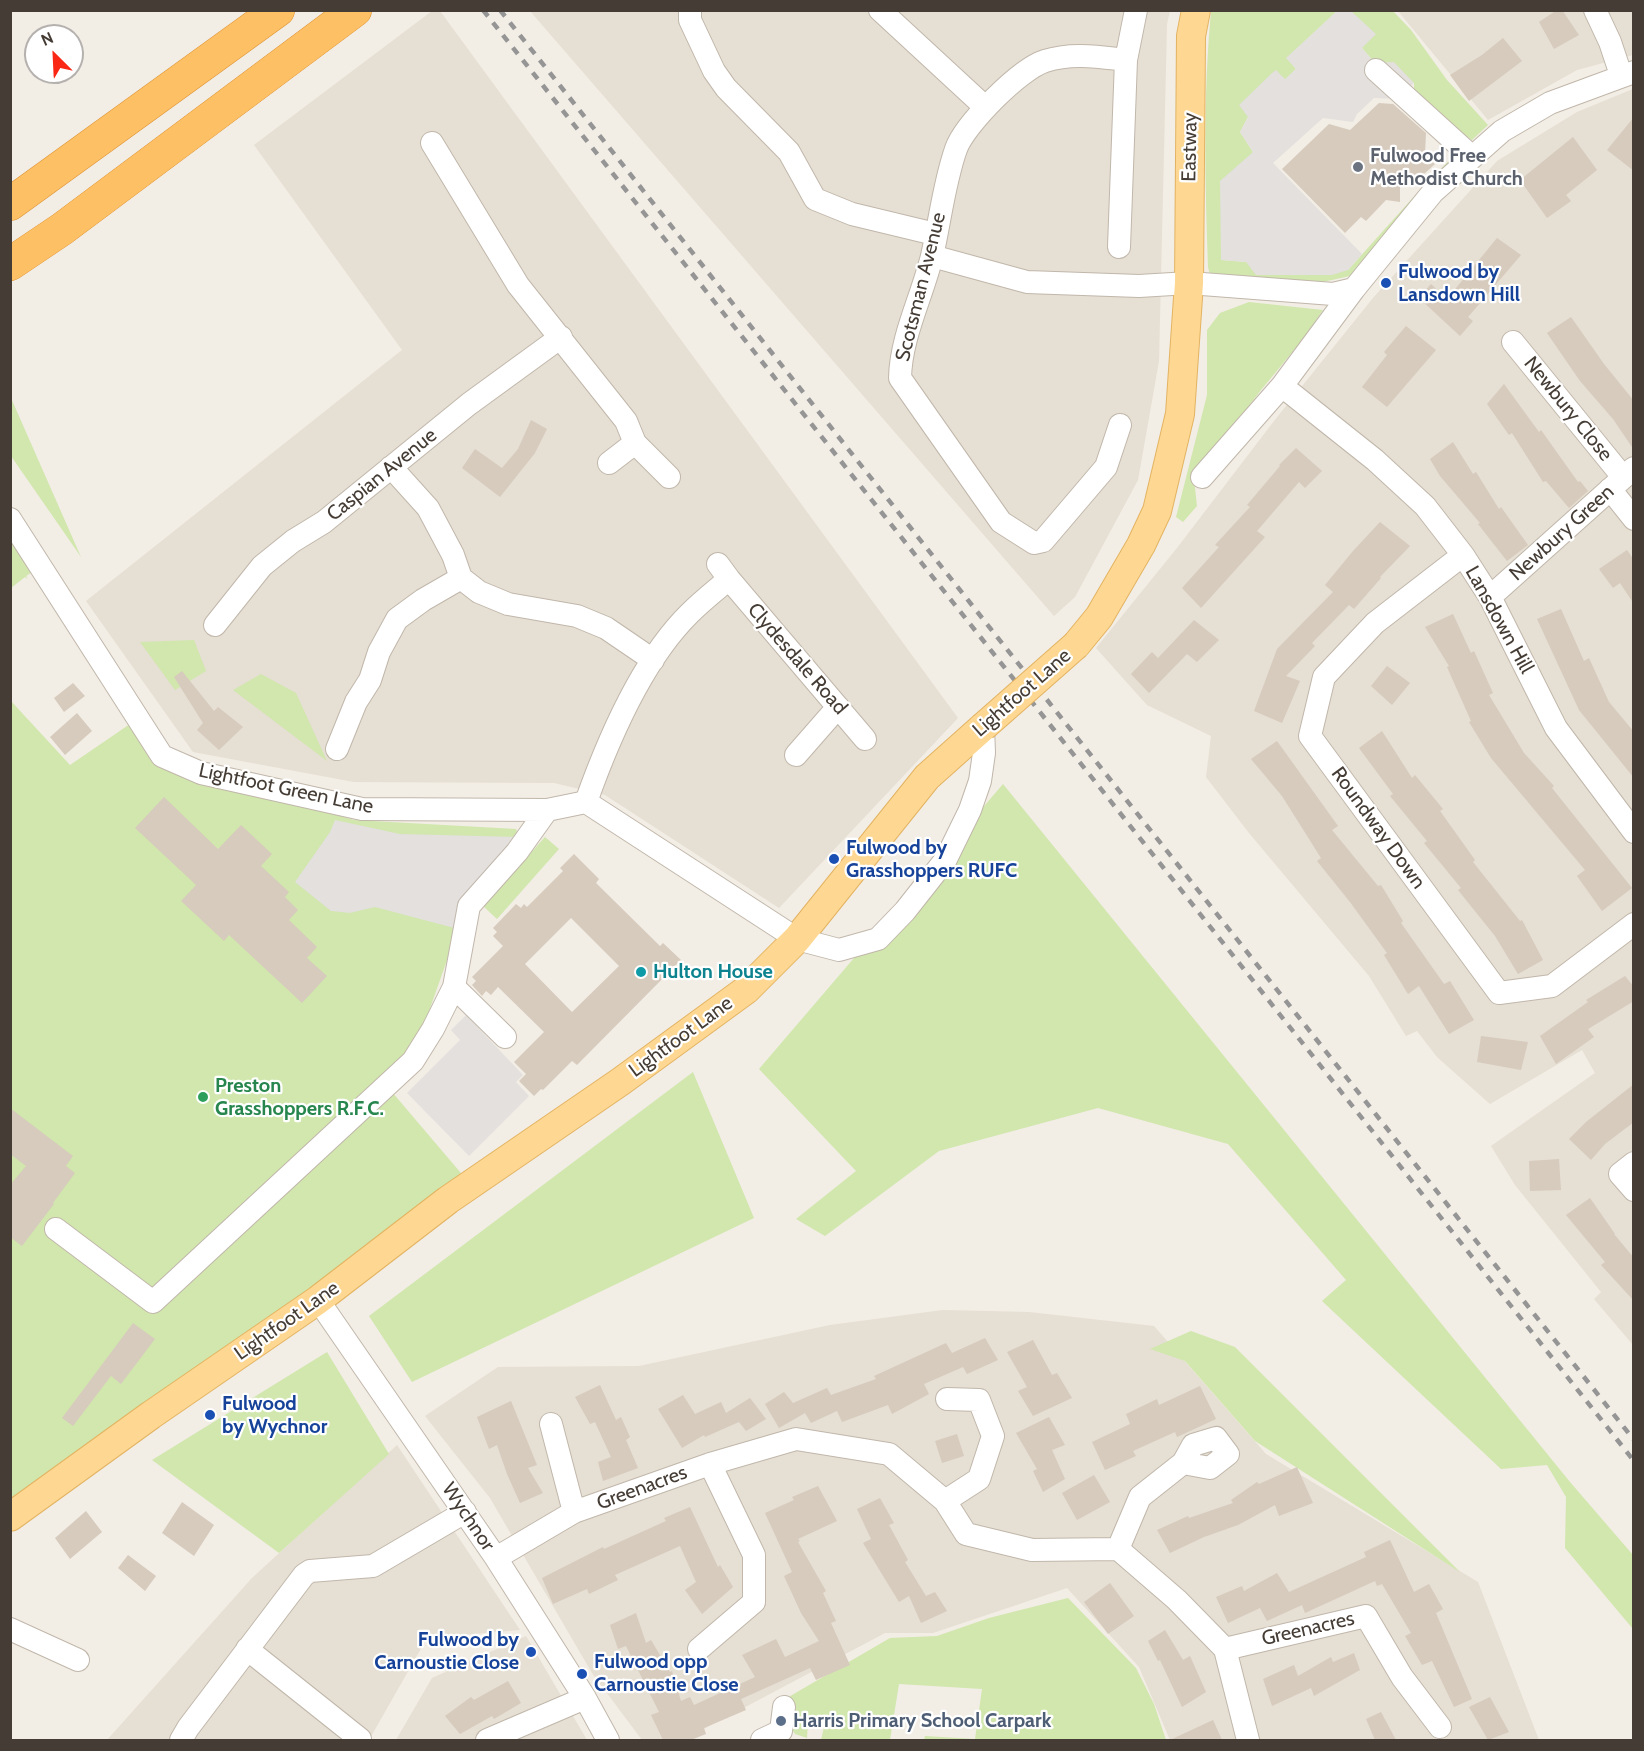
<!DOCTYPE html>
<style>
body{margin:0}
#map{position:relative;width:1644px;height:1751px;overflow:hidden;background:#f2ede5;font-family:Cabin,sans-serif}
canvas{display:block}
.frame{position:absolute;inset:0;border:12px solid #453d35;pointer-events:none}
.north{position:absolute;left:24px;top:24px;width:60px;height:60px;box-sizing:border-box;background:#fff;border:2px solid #b5b1ae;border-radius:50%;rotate:336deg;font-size:16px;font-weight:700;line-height:24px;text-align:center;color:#453d35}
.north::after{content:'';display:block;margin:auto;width:21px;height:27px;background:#fa2714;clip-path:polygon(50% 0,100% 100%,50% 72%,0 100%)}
</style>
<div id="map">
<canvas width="1644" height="1751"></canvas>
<div class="frame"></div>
<div class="north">N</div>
</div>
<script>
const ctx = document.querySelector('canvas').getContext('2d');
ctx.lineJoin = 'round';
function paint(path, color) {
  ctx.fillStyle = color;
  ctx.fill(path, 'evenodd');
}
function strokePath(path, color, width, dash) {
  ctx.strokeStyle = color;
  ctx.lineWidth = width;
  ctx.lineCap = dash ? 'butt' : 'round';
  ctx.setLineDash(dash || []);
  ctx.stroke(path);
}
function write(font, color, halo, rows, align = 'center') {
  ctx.font = font + ' Cabin,sans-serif';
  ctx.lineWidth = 4.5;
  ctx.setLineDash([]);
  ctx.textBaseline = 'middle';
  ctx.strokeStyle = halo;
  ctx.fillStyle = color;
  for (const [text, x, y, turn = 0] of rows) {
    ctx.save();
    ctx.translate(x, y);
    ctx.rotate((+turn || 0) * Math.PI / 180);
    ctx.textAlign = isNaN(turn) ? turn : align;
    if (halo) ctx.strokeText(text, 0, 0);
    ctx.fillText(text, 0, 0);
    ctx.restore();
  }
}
paint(new Path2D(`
 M432 11H440L958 718 779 908 605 795 554 783 354 782 193 752 86 601 402 350 254 145Z
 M530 11H1170L1167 24 1159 361 1138 480 1075 597 1054 616Z
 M1398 11H1633V55L1577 70 1488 120Z
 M1633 89V1345L1594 1299 1601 1292 1515 1185 1491 1146 1595 1073 1582 1050 1490 1104 1437 1057 1417 1031 1406 1036 1369 976 1249 833 1206 777 1211 736 1147 705 1096 648 1177 548 1274 421 1373 298 1497 161 1577 112Z
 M943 1310 1029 1312 1154 1326 1266 1454 1478 1582 1539 1740H1170L1139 1667 1067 1588 933 1633H885L683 1740H642L592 1673 490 1498 425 1416 498 1367 639 1366 830 1325Z
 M397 1445 520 1630 427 1638 369 1740H107L252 1578Z
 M526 1636 587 1740H396L432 1678Z`), '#e6dfd3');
paint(new Path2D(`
 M1211 11H1337L1287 58 1296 69 1248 117 1240 132 1253 152 1222 260 1348 270 1427 182 1457 153 1459 155 1350 276 1309 285 1210 275 1208 267C1205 181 1203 96 1211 11Z
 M1351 11H1393L1411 30 1447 80 1488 125 1472 140 1441 120 1414 91V83L1375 63 1362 48Z
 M1249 302 1323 310 1304 338 1261 390 1194 479 1197 506 1183 522 1176 517 1207 395V330L1220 313Z
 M11 398 81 557 11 456Z
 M10 536 34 571 26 576 28 579 25 577 11 588Z
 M194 640 206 671 175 690 140 642Z
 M261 674 296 693 327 761 233 690Z
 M11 701 70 765 130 724 158 760 354 820 516 829 519 837 458 929 428 1014 392 1092 466 1179 11 1501Z
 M1003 784 1570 1482 1633 1555V1629L1565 1548 1566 1497 1547 1465 1501 1469 1322 1301 1346 1280 1228 1144 1098 1108 939 1151 825 1236 796 1219 856 1171 759 1069Z
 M545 837 559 849 497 919 483 906Z
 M693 1072 754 1218 412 1382 369 1316Z
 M1191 1331 1235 1347 1460 1572 1255 1441 1185 1361 1150 1349Z
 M327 1352 389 1454 279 1553 152 1460Z
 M1068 1598 1136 1668 1154 1704 1166 1740H924L925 1736 975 1739 982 1689 899 1684 890 1740H821L825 1723 808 1721 807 1738 795 1734 788 1723 780 1702 890 1638 937 1636 989 1618Z`), '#d1e7ad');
paint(new Path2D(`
 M1337 11H1351L1376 34 1362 48 1375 63 1394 62 1414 83 1397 99 1374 98 1357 114 1353 122 1323 118 1273 163 1362 254 1348 270 1332 275H1256L1246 262 1221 260 1220 181 1253 152 1240 132 1248 117 1239 105 1272 73 1276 70 1285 79 1296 69 1286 58Z
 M335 820 400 834 519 837 458 929 375 907 350 913 331 911 295 882 330 832Z
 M466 1015 523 1075 516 1082 529 1096 469 1156 407 1093 460 1040 451 1030Z`), '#e3e0dd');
paint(new Path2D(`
 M1557 10H1562L1579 35 1554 49 1539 22Z
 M1503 38 1522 61 1469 101 1450 75 1482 55Z
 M1379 103 1393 104 1426 133 1425 154 1435 164 1414 183 1400 187V202L1386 200 1366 221 1361 217 1345 233 1282 169 1329 124 1350 130Z
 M1634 117V171L1607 150Z
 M1573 137 1597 170 1566 195 1571 201 1547 218 1520 180Z
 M1497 238 1521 255 1468 317 1473 321 1460 336 1419 298 1431 284 1447 299Z
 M1571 317 1604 364 1634 401V450L1613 419 1580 381 1547 333Z
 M1406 326 1436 350 1387 407 1362 387 1387 355 1384 352Z
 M1504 384 1539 432 1541 430 1578 482 1580 481 1588 491 1569 508 1546 481 1543 482 1512 433 1509 435 1487 404Z
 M531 420 547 429 535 453 500 497 462 468 475 449 502 468 518 449Z
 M1453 442 1473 474 1476 472 1499 509 1501 507 1528 545 1507 561 1478 524 1480 523 1440 476 1430 459Z
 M1296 448 1322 471 1305 488 1299 482 1257 531 1265 537 1201 608 1182 588 1219 547 1215 545 1250 507 1247 505 1280 466 1279 465Z
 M1380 522 1410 546 1380 577 1381 578 1354 609 1349 605 1312 643 1315 646 1286 676 1300 681 1282 723 1254 711 1277 649 1333 592 1325 585 1353 551Z
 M1627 550 1634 560V604L1620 583 1613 588 1599 569Z
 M1561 609 1584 661 1589 658 1609 702 1634 732V778L1579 710 1537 619Z
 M1453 614 1471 653 1474 651 1493 693 1489 695 1524 753 1554 786 1552 788 1632 888 1602 911 1577 876 1585 870 1491 758 1469 722 1471 721 1447 667 1449 666 1425 627Z
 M1194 620 1219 640 1197 662 1187 654 1149 693 1131 674 1152 652 1158 658Z
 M1387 666 1410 683 1392 705 1371 686Z
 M182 671 214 711 218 707 243 727 219 750 197 730 203 723 174 677Z
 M73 683 85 696 64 712 54 698Z
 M77 713 92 731 65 755 50 737Z
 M1382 731 1412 778 1415 775 1443 809 1440 811 1475 860 1473 862 1520 921 1522 920 1543 960 1518 974 1495 936 1458 890 1461 888 1424 843 1427 841 1390 796 1393 794 1359 748Z
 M1277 741 1338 826 1332 830 1378 886 1381 885 1403 921 1401 923 1444 984 1450 981 1474 1020 1449 1034 1419 986 1408 994 1384 955 1387 953 1350 902 1317 861 1321 858 1282 796 1251 759Z
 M164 797 218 849 241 825 272 854 261 866 289 892 285 897 298 910 289 920 317 947 307 958 327 976 302 1003 229 935 224 941 181 901 196 885 135 828Z
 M574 854 599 879 596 883 660 946 663 943 681 960 577 1065 572 1061 543 1090 541 1089 534 1096 519 1081 526 1074 514 1062 544 1032 498 987 491 995 486 991 482 996 472 985 476 981 472 977 503 946 493 936 497 932 493 928 516 904 521 908 524 904 527 907 563 871 560 868ZM571 918 619 966 572 1012 525 964Z
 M1625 976 1634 987V1001L1588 1029 1594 1037 1556 1064 1540 1036 1588 1002 1586 1000Z
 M1481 1036 1528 1042 1521 1070 1477 1062Z
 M1634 1084V1122L1605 1144 1591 1160 1569 1139 1586 1122Z
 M10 1108 73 1156 66 1166 75 1173 53 1203 54 1204 22 1246 10 1237V1185L26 1166 10 1154Z
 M1559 1159 1561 1190 1530 1191 1529 1161Z
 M1590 1198 1615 1234H1614L1634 1258V1301L1601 1265 1605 1262 1566 1215Z
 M133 1323 155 1339 121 1384 111 1376 73 1426 62 1418Z
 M985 1338 998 1360 967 1374 963 1367 924 1384 929 1394 892 1414 888 1405 842 1422 837 1411 811 1423 805 1413 779 1428 765 1404 784 1392 793 1403 827 1388 831 1395 876 1379 874 1376 946 1343 952 1353Z
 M1033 1340 1052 1375 1057 1373 1072 1398 1033 1416 1018 1391 1027 1387 1007 1352Z
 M600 1385 616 1420 621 1417 630 1437 626 1440 638 1468 603 1481 598 1462 611 1457 595 1422 590 1424 575 1397Z
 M1200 1386 1216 1419 1177 1437 1175 1432 1133 1451 1136 1456 1105 1470 1092 1442 1130 1424 1126 1414 1157 1399 1159 1405Z
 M683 1395 695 1414 721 1402 726 1413 750 1398 766 1419 746 1431 739 1422 705 1437 704 1435 682 1448 658 1409Z
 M511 1401 537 1465 528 1468 543 1493 520 1503 507 1474 497 1445 489 1449 477 1417Z
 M1049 1417 1065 1445 1052 1450 1065 1479 1043 1492 1033 1471 1037 1469 1016 1433Z
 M957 1434 964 1456 942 1463 935 1441Z
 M1297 1467 1313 1503 1279 1516 1275 1505 1238 1525 1204 1537 1170 1553 1157 1530 1188 1516 1189 1518 1233 1503 1231 1500 1257 1482 1259 1484Z
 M1094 1475 1110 1502 1077 1520 1062 1493Z
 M818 1486 837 1521 798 1539 800 1541 798 1542 826 1591 823 1593 836 1621 831 1623 850 1665 816 1680 810 1668 741 1699 746 1710 704 1728 706 1734 691 1740H663L651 1715 659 1712 626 1646 618 1649 610 1625 636 1613 646 1643 651 1640 670 1672 672 1671 681 1701 690 1697 694 1705 755 1677 742 1655 776 1639 785 1657 819 1641 801 1613 784 1576 792 1572 765 1513 794 1500 792 1497Z
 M880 1498 894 1523 889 1525 908 1560 905 1562 926 1596 935 1592 947 1611 921 1623 909 1596 899 1602 863 1543 871 1539 857 1509Z
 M182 1502 214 1525 194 1556 162 1533Z
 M690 1507 718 1567 720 1565 733 1587 702 1614 685 1590 696 1582 680 1546 615 1575 618 1580 589 1594 587 1589 553 1604 542 1578 603 1547 604 1549 666 1521 664 1518Z
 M86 1511 102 1532 70 1559 55 1538Z
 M1390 1540 1414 1592 1429 1584 1443 1609 1436 1613 1472 1699 1454 1707 1432 1661 1422 1665 1405 1636 1411 1633 1382 1584 1377 1586 1375 1581 1305 1613 1302 1605 1267 1621 1260 1608 1228 1623 1216 1597 1242 1586 1244 1591 1277 1573 1289 1592 1366 1557 1364 1552Z
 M128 1555 156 1576 145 1591 118 1568Z
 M1110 1583 1134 1616 1108 1634 1084 1602Z
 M1165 1630 1183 1660 1190 1656 1206 1692 1182 1707 1160 1660 1158 1661 1148 1641Z
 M1354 1653 1360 1670 1314 1696 1311 1688 1272 1706 1263 1679 1294 1665 1298 1676 1331 1657 1333 1662Z
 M508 1681 521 1703 494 1719 492 1716 460 1734 445 1716 471 1697 474 1700Z
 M1490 1697 1509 1732 1488 1740 1469 1707Z
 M1381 1712 1396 1740H1375L1366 1719Z
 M1213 1720 1222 1740H1170Z`), '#d7cbbd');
const minor = new Path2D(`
 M690 10V20L714 71 726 88 789 152 815 199 852 214 935 234
 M880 10 985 107
 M1595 10 1610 42 1621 75
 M1126 60 1136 10
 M1376 70 1472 157
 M432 143 518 285 626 421 635 443 669 477
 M1119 247 1126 60C1100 57 1072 52 1045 61 1020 69 965 124 956 149 944 183 940 221 932 256 922 297 901 336 900 378L1001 522 1034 543 1043 541 1106 467 1120 425
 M932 256 1027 282 1139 286 1189 283 1333 294 1354 289
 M1513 342 1623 477
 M1282 386 1375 460 1425 506 1463 555 1490 597 1556 728 1634 832
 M609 463 635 443
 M391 467 428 508 453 555 461 578 479 592 508 604 577 616 606 628 653 660
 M1202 477 1282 386 1354 289 1433 192 1502 131 1550 103 1634 72
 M1610 489 1634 519
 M10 519 162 756 201 773 362 809 547 810 586 802 797 939 839 950 878 939 905 911 946 859 970 810 980 781 984 753 983 727
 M1463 555 1375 623 1324 677 1310 736 1499 993 1552 986 1634 924
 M718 564 729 579 865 739
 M1490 597 1634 468
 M215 625 262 566 293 541 324 522 469 404 561 337
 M337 749 356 702 370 680 379 652 397 619 423 600 461 578
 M796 755 838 707
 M586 802C608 740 642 660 690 613 702 601 716 590 729 579
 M454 987 505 1037
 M1634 1163 1620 1174 1634 1190
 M56 1229 153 1302 413 1061 433 1029 454 987 469 906 517 852 547 810
 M318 1300 496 1558 585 1698 608 1740
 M551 1424 574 1512
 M945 1501 979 1479 993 1436 979 1400 947 1399
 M1118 1549 1140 1497 1183 1463 1193 1445 1216 1438 1228 1454 1210 1468 1183 1463
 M496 1558 574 1512 710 1464 796 1439 889 1454 945 1501 966 1534 1032 1550 1118 1549 1177 1600 1225 1649 1248 1740
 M10 1629 78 1660
 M247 1649 360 1739
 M699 1649 754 1602V1555L710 1464
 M1225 1649 1366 1616 1402 1677 1440 1727
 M181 1740 188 1728 304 1575 310 1571 373 1566 465 1512
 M487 1740 585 1698
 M762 1740 781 1731 784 1707`);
const major = new Path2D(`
 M1076 645 1099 617 1141 545 1157 511 1180 414 1189 283 1191 36 1196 10
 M10 1517 151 1415 318 1300 448 1200 620 1082 746 990 797 939 927 777 983 727`);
const highway = new Path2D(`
 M10 204 278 10
 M10 264 62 229 355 10`);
strokePath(minor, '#c1b7ab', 24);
strokePath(major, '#e3b362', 30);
strokePath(highway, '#dd9334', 34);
strokePath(minor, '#fff', 22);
strokePath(major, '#fed892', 28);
strokePath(highway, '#fec065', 33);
strokePath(new Path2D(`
 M483 10 1634 1461
 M500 10 1634 1440`), '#959595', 4.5, [8, 8]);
const majorBridge = new Path2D(`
 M983 727 1076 645`);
strokePath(majorBridge, '#e3b362', 30, []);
strokePath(majorBridge, '#fed892', 28);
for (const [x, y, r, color] of [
 [1358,167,6,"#6b7280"],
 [1386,283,6,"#1a4fb4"],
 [834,859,6,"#1a4fb4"],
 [641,972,6,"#0f9aa8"],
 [203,1097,6,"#2e9e5b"],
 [210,1415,6,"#1a4fb4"],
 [531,1652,6,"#1a4fb4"],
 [582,1674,6,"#1a4fb4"],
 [781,1721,6,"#5c6f8a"]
]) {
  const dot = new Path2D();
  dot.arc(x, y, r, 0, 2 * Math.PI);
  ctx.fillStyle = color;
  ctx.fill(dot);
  strokePath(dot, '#fff', 2);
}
write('20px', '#453d35', '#fff', [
 ["Eastway",1190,147,-89],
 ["Scotsman Avenue",921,287,-76],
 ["Newbury Close",1568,409,51],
 ["Caspian Avenue",382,475,-39],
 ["Newbury Green",1562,533,-42],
 ["Lansdown Hill",1499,620,61],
 ["Clydesdale Road",797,659,49],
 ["Lightfoot Lane",1022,693,-41],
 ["Lightfoot Green Lane",286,789,12],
 ["Roundway Down",1378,828,54],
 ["Lightfoot Lane",681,1037,-36],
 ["Lightfoot Lane",287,1321,-35],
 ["Greenacres",642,1488,-20],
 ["Wychnor",468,1517,56],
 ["Greenacres",1308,1629,-13]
]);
write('bold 20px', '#5b616d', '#fff', [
 ["Fulwood Free",1370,156],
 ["Methodist Church",1370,179]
], 'left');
write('bold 20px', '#164399', '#fff', [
 ["Fulwood by",1398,272],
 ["Lansdown Hill",1398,295],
 ["Fulwood by",846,848],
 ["Grasshoppers RUFC",846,871],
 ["Fulwood",222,1404],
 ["by Wychnor",222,1427],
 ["Fulwood by",519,1640,"right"],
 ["Carnoustie Close",519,1663,"right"],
 ["Fulwood opp",594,1662],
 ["Carnoustie Close",594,1685]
], 'left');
write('bold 20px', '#0d838f', '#fff', [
 ["Hulton House",653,972]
], 'left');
write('bold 20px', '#27864d', '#fff', [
 ["Preston",215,1086],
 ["Grasshoppers R.F.C.",215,1109]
], 'left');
write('bold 20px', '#4e5e75', '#fff', [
 ["Harris Primary School Carpark",793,1721]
], 'left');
</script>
